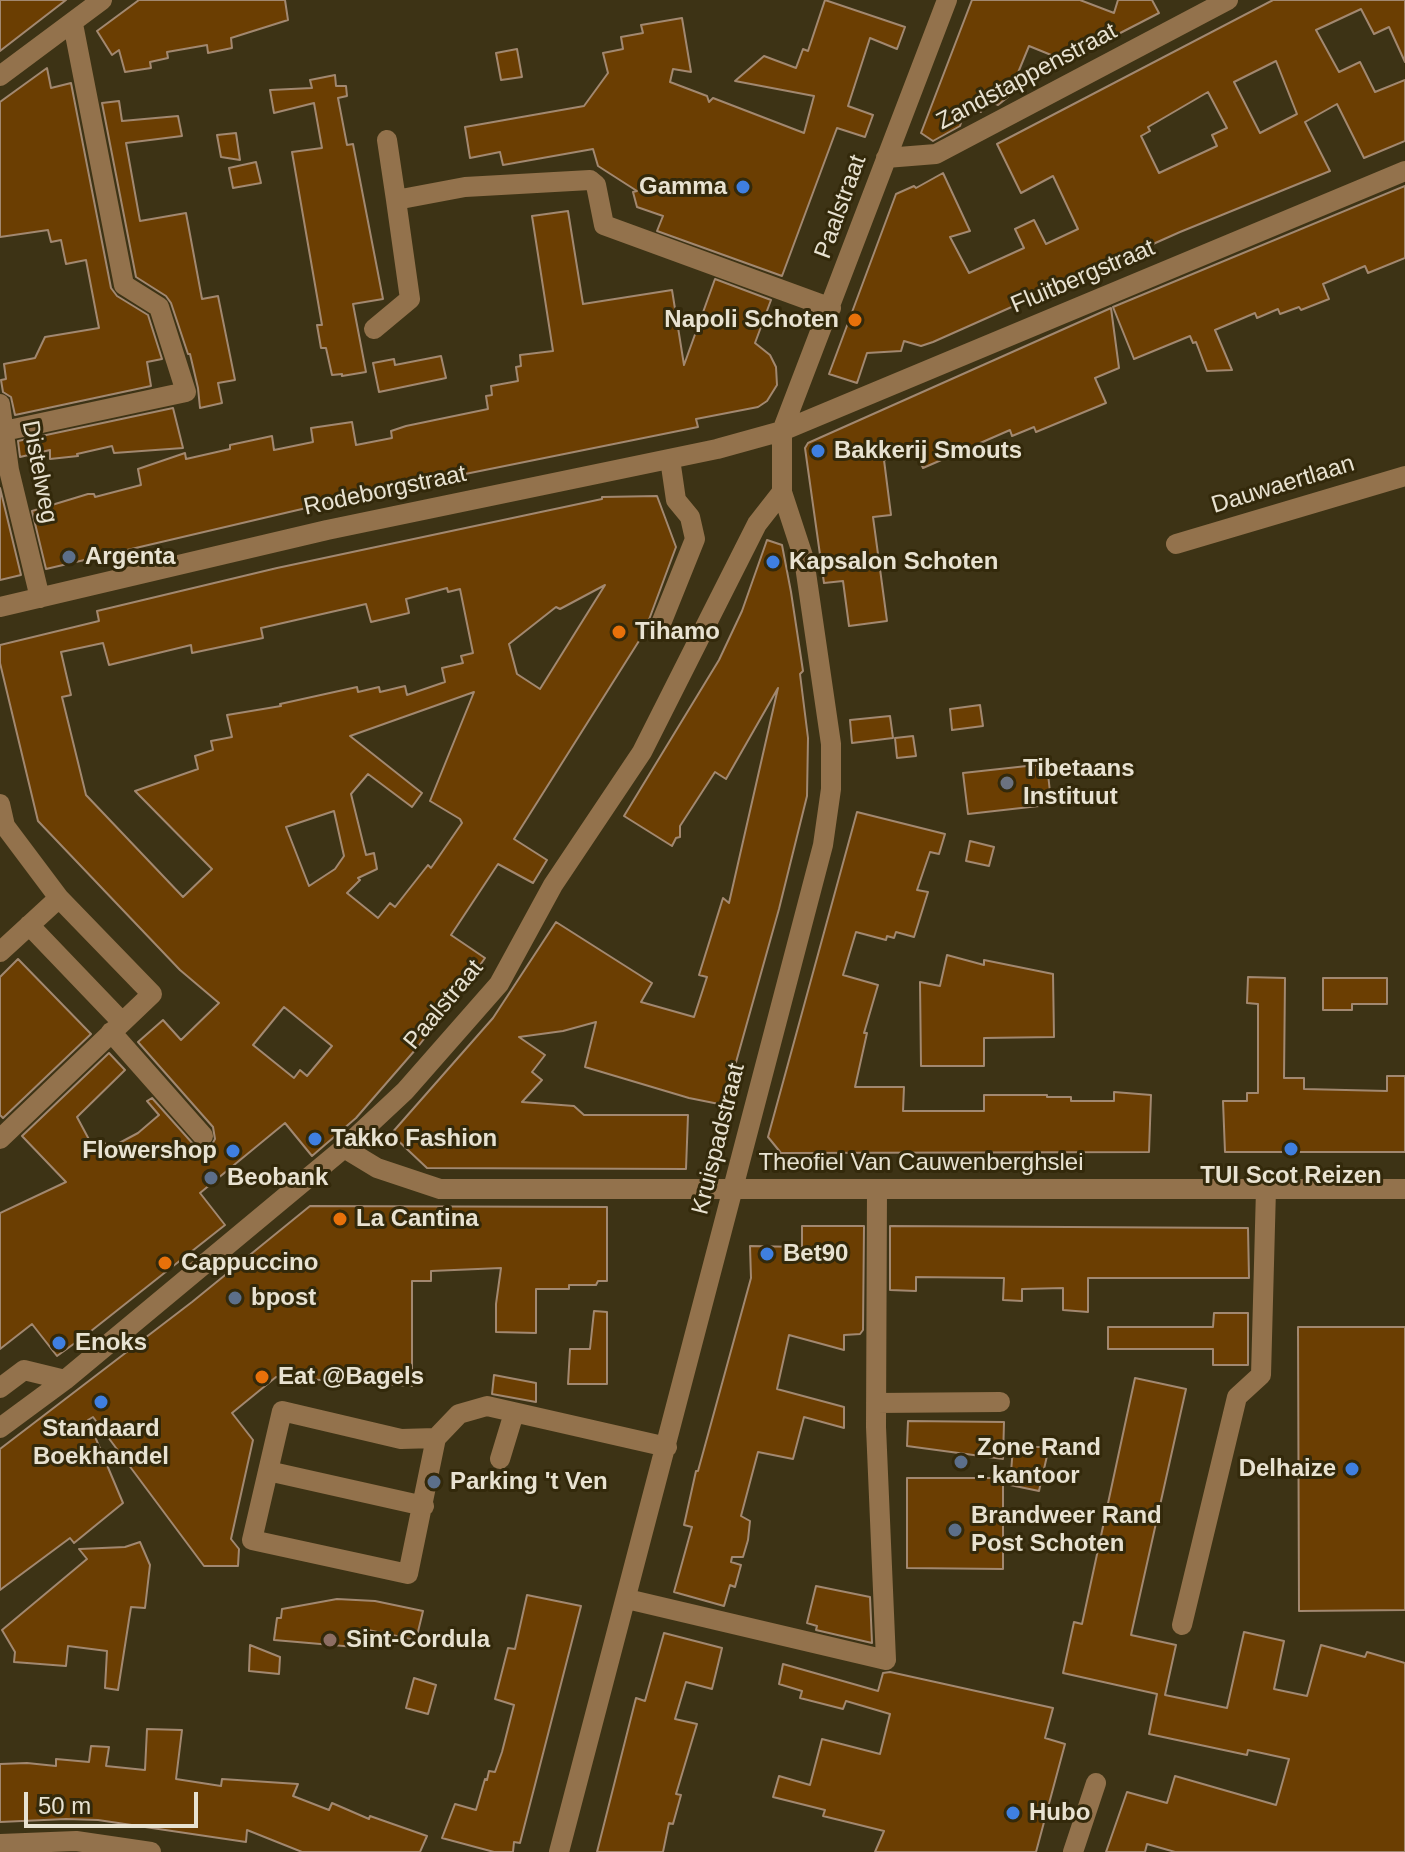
<!DOCTYPE html>
<style>
body{margin:0}
#map{position:relative;width:1405px;height:1852px;overflow:hidden;background:#3d3315;font-family:Arial,sans-serif}
canvas{display:block}
.scale{position:absolute;left:24px;top:1792px;width:174px;height:36px;box-sizing:border-box;border:4px solid #e8e2d1;border-top:0;padding-left:10px;font-size:24px;line-height:28px;white-space:nowrap;color:#e8e2d1;-webkit-text-stroke:6px #33290b;paint-order:stroke}
</style>
<div id="map">
<canvas width="1405" height="1852"></canvas>
<div class="scale">50 m</div>
</div>
<script>
const ctx = document.querySelector('canvas').getContext('2d');
ctx.lineJoin = 'round';
function paint(path, color) {
  ctx.fillStyle = color;
  ctx.fill(path, 'evenodd');
}
function strokePath(path, color, width, dash) {
  ctx.strokeStyle = color;
  ctx.lineWidth = width;
  ctx.lineCap = dash ? 'butt' : 'round';
  ctx.setLineDash(dash || []);
  ctx.stroke(path);
}
function write(font, color, halo, rows, align = 'center') {
  ctx.font = font + ' Arial,sans-serif';
  ctx.lineWidth = 6;
  ctx.setLineDash([]);
  ctx.textBaseline = 'middle';
  ctx.strokeStyle = halo;
  ctx.fillStyle = color;
  for (const [text, x, y, turn = 0] of rows) {
    ctx.save();
    ctx.translate(x, y);
    ctx.rotate((+turn || 0) * Math.PI / 180);
    ctx.textAlign = isNaN(turn) ? turn : align;
    if (halo) ctx.strokeText(text, 0, 0);
    ctx.fillText(text, 0, 0);
    ctx.restore();
  }
}
const building = new Path2D(`
 M0 0H66L0 51Z
 M139 0H285L288 20 231 38 232 48 208 53 207 45 167 52 168 58 150 62 151 68 125 72 119 50 112 55 97 31Z
 M825 0 905 27 897 49 870 38 848 106 873 115 865 137 837 128 782 276 657 231 663 216 637 207 633 192 637 191 598 166 593 149 503 165 500 152 470 158 465 127 584 106 608 73 603 53 623 49 621 37 643 33 641 25 682 18 691 72 673 69 670 82 707 96 709 102 713 98 804 133 814 96 735 81 764 56 796 68 803 49 808 51Z
 M972 0H1080L1114 13 1118 0H1152L1159 13 1066 61 1029 46 1008 97 998 105 986 99 981 112 966 106 960 126 933 141 921 133Z
 M1273 0H1405V62L1389 27 1374 34 1361 9 1316 30 1339 72 1360 62 1375 92 1405 80V141L1364 158 1337 104 1305 122 1330 171 1180 232 933 342 921 346 904 341 901 351 867 353 857 383 829 374 896 194 914 186 916 188 943 173 970 231 950 237 969 273 1024 248 1015 229 1034 220 1046 244 1078 229 1053 176 1021 193 997 144ZM1276 61 1297 114 1260 133 1234 82ZM1208 92 1227 128 1212 135 1217 146 1159 173 1141 136 1150 131 1148 127Z
 M517 49 522 77 501 80 496 53Z
 M47 68 51 88 71 83 111 288 117 296 148 315 162 359 147 362 151 386 15 415 11 397 3 392 1 380 6 379 4 364 35 358 45 337 99 328 86 260 66 264 61 240 51 242 48 230 0 237V102Z
 M335 75 336 86H346L347 96 338 98 347 145 353 144 383 299 353 304 366 372 342 376V374L332 375 326 348H321L317 325H322L292 152 322 148 314 103 274 113 270 90 312 88 310 80Z
 M119 101 122 121 178 116 182 136 126 143 140 221 186 213 202 299 218 296 235 380 218 383 222 403 200 408 198 388 190 354H188L171 303 166 296 136 277 102 103Z
 M236 133 240 160 221 157 217 135Z
 M256 162 261 183 233 188 229 168Z
 M1405 186V258L1368 273 1365 266 1323 284 1329 299 1301 310 1299 307 1280 314 1278 309 1257 318 1255 313 1215 330 1232 370 1207 371 1196 342 1193 343 1190 336 1134 359 1113 307Z
 M568 211 583 304 672 290 684 365 715 279 771 300 755 343 770 355 776 367 777 385 767 401 758 407 696 419 698 427 366 494 46 569 32 511 88 494H94L95 497 141 485 138 469 185 453 186 459 230 449V445L272 436 274 450 313 442 311 428 352 422 356 445 392 438 391 431 406 426 488 409 486 396 492 395 491 386 518 381 516 367 521 366 520 355 553 351 532 216Z
 M1111 308 1119 368 1095 378 1106 403 1036 432 1034 427 1012 436 1010 430 923 468 914 448 884 460 891 515 873 517 887 621 849 626 843 581 824 583 805 448 808 443Z
 M441 356 446 378 379 392 373 363 394 359 395 365Z
 M173 408 183 448 114 453 112 446 77 454 78 456 50 459V450L20 457 18 441Z
 M0 488 21 575 0 580Z
 M657 496 676 547 644 633 514 839 547 860 533 883 498 864 451 935 485 958 461 992 416 1049 356 1118 312 1156 285 1123 200 1193 225 1225 86 1335 57 1356 32 1324 0 1349V1213L66 1182 22 1136 109 1053 125 1070 77 1117 93 1147 104 1142 108 1149 138 1133 159 1115 147 1101 152 1098 194 1145 205 1149 211 1146 215 1139 213 1127 138 1042 163 1020 181 1040 219 1003 180 970 38 821 0 663V645L99 621 97 611 277 568 602 499V497ZM605 585 540 689 517 674 509 644 556 607 560 609ZM447 588 448 592 460 589 473 653 461 656 463 663 442 668 445 682 407 695 405 686 380 692 379 687 358 692 357 687 280 704 281 706 227 715 232 737 211 741 213 750 195 756 198 769 135 791 212 869 183 897 86 795 62 697 71 695 61 652 103 643 109 665 191 645 192 653 263 638 261 628 366 604 371 622 409 613 406 599ZM474 692 430 801 460 819 462 823 431 868 428 865 395 907 390 903 378 918 347 893 360 880 358 878 377 869 374 853 366 855 351 794 368 774 412 807 422 793 350 736ZM334 811 344 856 335 869 309 886 286 827ZM284 1007 332 1046 307 1076 300 1070 294 1078 253 1045Z
 M767 540 782 545 791 592 803 671 800 674 808 738 807 796 779 909 724 1105 689 1098 585 1067 596 1022 563 1031 519 1037 545 1055 532 1072 542 1080 522 1102 574 1106 584 1115H688L686 1169 427 1168 391 1134 493 1018 556 922 652 983 641 1002 694 1017 707 977 699 975 723 898 729 903 778 688 726 779 715 772 680 826V837L676 838 672 846 624 816 719 660 742 611Z
 M980 705 983 726 952 730 950 709Z
 M890 716 893 738 852 743 850 720Z
 M913 736 916 756 897 758 895 738Z
 M1036 765H1047L1050 792 1038 793 1039 806 968 814 963 773Z
 M857 812 945 834 939 854 930 852 917 890 928 892 914 937 896 932 894 938 887 936 886 940 856 932 843 975 878 985 864 1033H867L855 1087H904L903 1111H984V1095H1047V1097H1071V1101H1114V1092L1151 1095 1149 1152 781 1153 768 1137Z
 M970 841 994 847 989 866 966 861Z
 M947 955 984 965V960L1053 974 1054 1037 984 1038V1066H921L920 982 940 986Z
 M18 959 91 1034 3 1118 0 1115V977Z
 M1248 977 1285 978 1284 1078H1304V1089L1387 1091V1076H1405V1152H1225L1223 1101H1247V1093H1258V1004L1247 1003Z
 M1323 978H1387V1004H1352V1010H1323Z
 M310 1206 607 1207V1281H598L596 1285H569V1289H536V1333L496 1332V1304L501 1268 431 1271V1281H412V1386L276 1377 232 1413 253 1440 231 1539 239 1549 238 1566H204L93 1417 88 1420 123 1503 74 1543 70 1538 0 1590V1449L192 1302Z
 M802 1226H864L863 1330 860 1334 844 1335V1350L789 1335 777 1389 844 1407V1428L804 1417 793 1459 758 1452 741 1516 750 1521 748 1540 743 1557H732L731 1562 741 1565 735 1587 730 1585 724 1606 674 1592 692 1527 684 1525 696 1471H698L751 1278 750 1246 802 1247Z
 M890 1226 1248 1228 1249 1278H1088V1312L1063 1310V1288L1022 1289V1301L1003 1300 1004 1278 916 1277V1291L890 1290Z
 M594 1311 607 1312V1384H568L570 1349H590Z
 M1214 1313H1248V1365H1213V1349H1108V1327H1213Z
 M1298 1327H1405V1610L1299 1611Z
 M494 1375 536 1383V1402L492 1394Z
 M1135 1378 1186 1389 1131 1635 1176 1645 1165 1695 1227 1708 1244 1632 1284 1641 1274 1689 1307 1696 1321 1645 1365 1657 1367 1652 1405 1663V1852H1175L1147 1844 1145 1852H1106L1127 1792 1167 1803 1175 1776 1276 1805 1289 1759 1248 1750 1247 1755 1149 1734 1157 1694 1063 1673 1074 1622 1082 1624Z
 M908 1421 1004 1422 1003 1459 907 1446Z
 M1013 1447H1049L1039 1491 1010 1485Z
 M907 1478H1003V1569L907 1568Z
 M140 1542 150 1565 145 1608 131 1607 118 1690 105 1688 107 1651 68 1646 66 1666 14 1662 15 1652 2 1630 87 1559 79 1549 125 1547Z
 M816 1586 870 1597 872 1643 816 1630 817 1626 807 1623Z
 M527 1595 581 1606 520 1843 514 1842 513 1852H494L442 1838 455 1804 476 1810 485 1779 487 1780 489 1771 495 1772 502 1752 514 1705 495 1699 508 1648 515 1649Z
 M337 1599 375 1601 423 1611 416 1640 368 1630 367 1648 274 1640 277 1618H281L282 1609Z
 M664 1633 722 1648 712 1689 686 1682 675 1719 697 1724 676 1794 681 1795 673 1824 669 1823 663 1852H597L636 1698 645 1701Z
 M250 1645 280 1657 279 1674 249 1671Z
 M783 1664 878 1691 883 1673 890 1672 1053 1708 1045 1738 1065 1744 1036 1852H875L884 1831 823 1816 825 1810 773 1797 779 1776 810 1785 822 1739 880 1754 890 1714 846 1701 843 1709 800 1698 802 1691 779 1684Z
 M414 1678 436 1685 428 1714 406 1708Z
 M147 1729 182 1730 176 1779 221 1786 222 1779 298 1784 293 1796 329 1810 332 1803 369 1819 370 1816 427 1836 420 1852H302L247 1830 246 1842 98 1820 66 1819 0 1822V1764L27 1763 56 1766V1759L89 1762 91 1746 109 1747 106 1766 145 1770Z`);
paint(building, '#6b3e02');
strokePath(building, '#a28870', 2);
strokePath(new Path2D(`
 M0 76 102 0
 M387 140 396 200
 M886 158 936 154 1228 0
 M374 329 410 299 396 200 465 187 590 180 596 185 604 225 831 308
 M0 404 9 470 40 598
 M4 431 186 392 159 307 124 285 73 24
 M1176 544 1405 476
 M0 607 327 530 717 449 782 431 1405 171
 M658 631 695 539 690 517 676 500 670 459
 M0 804 5 826 59 898 152 994 0 1139
 M29 925 121 1021
 M0 952 59 898
 M111 1032 203 1136
 M344 1148 377 1168 440 1189H1405
 M0 1388 24 1370 65 1380
 M876 1403 1000 1402
 M282 1411 401 1439 436 1438 408 1574 252 1540Z
 M0 1428 65 1380 344 1148 405 1091 499 984 553 885 642 752 757 524 782 492
 M436 1438 459 1414 487 1406 667 1447
 M500 1459 514 1413
 M268 1471 424 1506
 M627 1599 886 1660 876 1427 877 1189
 M1182 1625 1237 1397 1261 1375 1266 1189
 M0 1844 76 1841 151 1852
 M559 1852 823 845 831 789V744L804 559 782 492V431L947 0
 M1073 1852 1096 1783`), '#93724c', 20);
for (const [x, y, r, color] of [
 [743,187,8,"#3f7fe0"],
 [855,320,8,"#e8710a"],
 [818,451,8,"#3f7fe0"],
 [69,557,8,"#5c6f8a"],
 [773,562,8,"#3f7fe0"],
 [619,632,8,"#e8710a"],
 [1007,783,8,"#6b7280"],
 [315,1139,8,"#3f7fe0"],
 [1291,1149,8,"#3f7fe0"],
 [233,1151,8,"#3f7fe0"],
 [211,1178,8,"#5c6f8a"],
 [340,1219,8,"#e8710a"],
 [767,1254,8,"#3f7fe0"],
 [165,1263,8,"#e8710a"],
 [235,1298,8,"#5c6f8a"],
 [59,1343,8,"#3f7fe0"],
 [262,1377,8,"#e8710a"],
 [101,1402,8,"#3f7fe0"],
 [961,1462,8,"#5c6f8a"],
 [1352,1469,8,"#3f7fe0"],
 [434,1482,8,"#5c6f8a"],
 [955,1530,8,"#5c6f8a"],
 [330,1640,8,"#8d6e63"],
 [1013,1813,8,"#3f7fe0"]
]) {
  const dot = new Path2D();
  dot.arc(x, y, r, 0, 2 * Math.PI);
  ctx.fillStyle = color;
  ctx.fill(dot);
  strokePath(dot, '#33290b', 3);
}
write('24px', '#e8e2d1', '#33290b', [
 ["Zandstappenstraat",1027,77,-28],
 ["Paalstraat",841,207,-70],
 ["Fluitbergstraat",1083,277,-23],
 ["Distelweg",39,472,79],
 ["Dauwaertlaan",1283,485,-17],
 ["Rodeborgstraat",385,491,-12],
 ["Paalstraat",444,1005,-50],
 ["Kruispadstraat",719,1139,-76],
 ["Theofiel Van Cauwenberghslei",921,1163]
]);
write('bold 24px', '#e8e2d1', '#33290b', [
 ["Gamma",727,187,"right"],
 ["Napoli Schoten",839,320,"right"],
 ["Bakkerij Smouts",834,451],
 ["Argenta",85,557],
 ["Kapsalon Schoten",789,562],
 ["Tihamo",635,632],
 ["Tibetaans",1023,769],
 ["Instituut",1023,797],
 ["Takko Fashion",331,1139],
 ["Flowershop",217,1151,"right"],
 ["TUI Scot Reizen",1291,1176,"center"],
 ["Beobank",227,1178],
 ["La Cantina",356,1219],
 ["Bet90",783,1254],
 ["Cappuccino",181,1263],
 ["bpost",251,1298],
 ["Enoks",75,1343],
 ["Eat @Bagels",278,1377],
 ["Standaard",101,1429,"center"],
 ["Boekhandel",101,1457,"center"],
 ["Zone Rand",977,1448],
 ["- kantoor",977,1476],
 ["Delhaize",1336,1469,"right"],
 ["Parking 't Ven",450,1482],
 ["Brandweer Rand",971,1516],
 ["Post Schoten",971,1544],
 ["Sint-Cordula",346,1640],
 ["Hubo",1029,1813]
], 'left');
</script>
